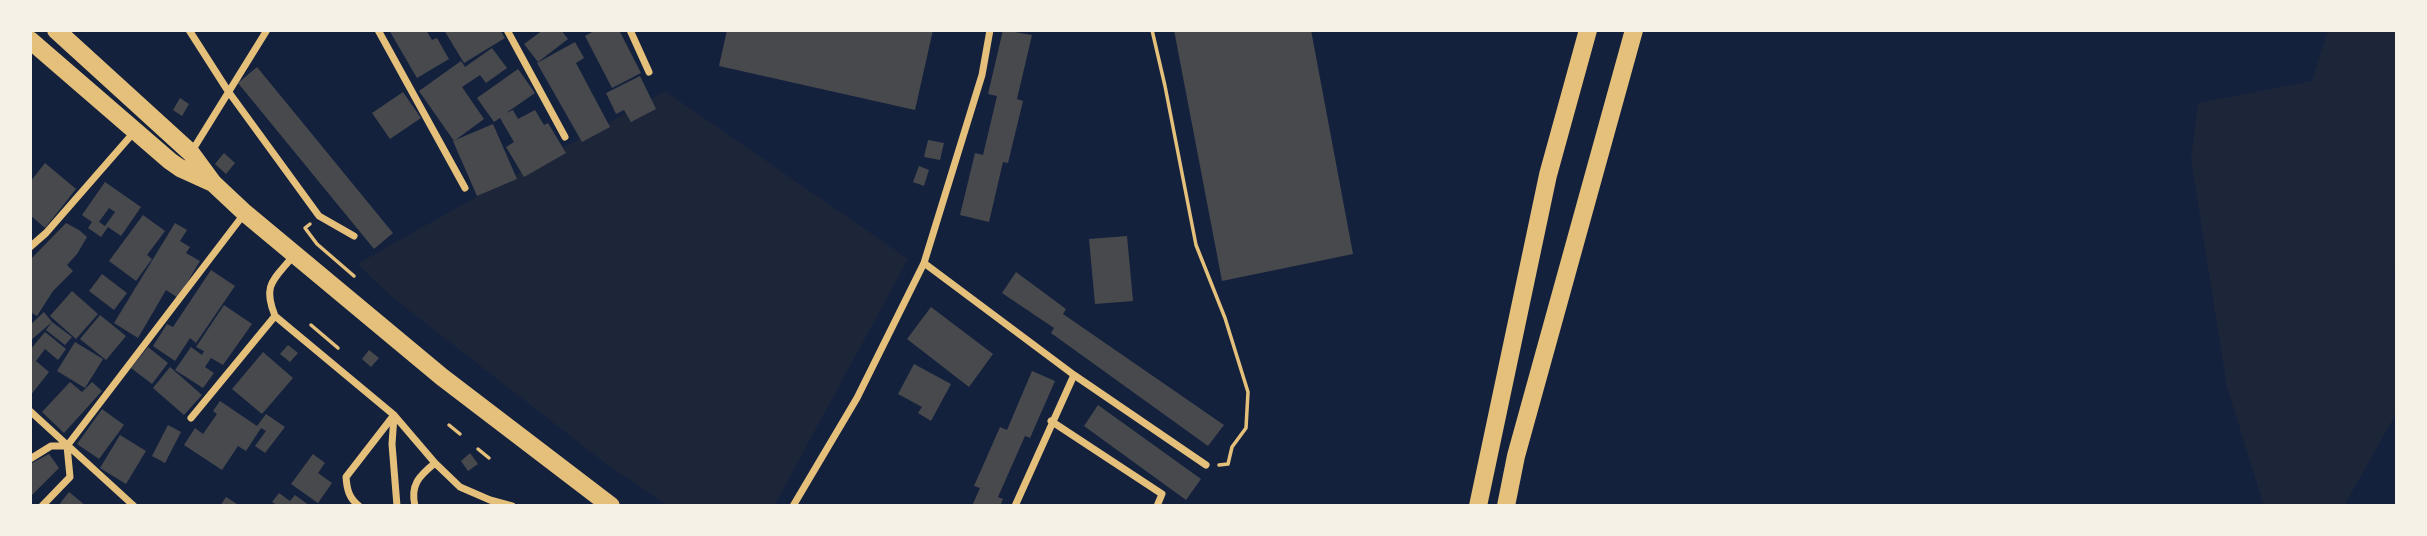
<!DOCTYPE html>
<style>
body{margin:0}
#map{position:relative;width:2427px;height:536px;overflow:hidden;background:#14213d;font-family:"Alegreya Sans",sans-serif}
canvas{display:block}
.frame{position:absolute;inset:0;border:32px solid #f6f1e7;pointer-events:none}
</style>
<div id="map">
<canvas width="2427" height="536"></canvas>
<div class="frame"></div>
</div>
<script>
const ctx = document.querySelector('canvas').getContext('2d');
ctx.lineJoin = 'round';
function paint(path, color) {
  ctx.fillStyle = color;
  ctx.fill(path, 'evenodd');
}
function strokePath(path, color, width, dash) {
  ctx.strokeStyle = color;
  ctx.lineWidth = width;
  ctx.lineCap = dash ? 'butt' : 'round';
  ctx.setLineDash(dash || []);
  ctx.stroke(path);
}
paint(new Path2D(`
 M2328 30H2397V263L2394 275 2397 280V412L2344 506H2264L2227 387 2191 159 2198 103 2312 81Z
 M665 91 908 259 774 506H668L605 463 392 297 357 264Z`), '#1d2539');
paint(new Path2D(`
 M389 30H426L432 40 437 38 449 59 417 78Z
 M444 30H500L505 38 464 63Z
 M543 30H561L568 39 538 62 524 44Z
 M596 30H619L641 73 612 88 585 36Z
 M727 30H933L915 110 719 66Z
 M1003 30 1032 35 1017 99 1023 101 1008 163 1003 162 989 222 960 215 975 153 983 155 997 96 988 94Z
 M1174 30H1311L1353 254 1222 281Z
 M575 42 584 58 576 63 610 127 582 142 537 63Z
 M492 48 507 68 486 83 480 75 462 87 484 119 454 141 419 91 461 61 465 67Z
 M257 67 393 233 374 249 238 83Z
 M518 69 535 93 506 113 513 110 518 119 535 110 544 125 548 123 566 153 524 177 506 147 514 142 500 118 494 122 477 98Z
 M640 76 656 109 631 122 624 110 616 114 606 93Z
 M403 92 421 118 390 139 372 113Z
 M180 98 189 104 182 116 173 110Z
 M493 124 517 179 477 196 453 141Z
 M928 140 944 143 940 160 924 157Z
 M224 153 235 163 226 174 215 164Z
 M45 163 76 189 45 228 30 215V182Z
 M919 166 929 170 924 186 913 182Z
 M105 182 141 207 121 236 108 227 101 237 88 228 92 222 82 215ZM109 208 115 212 105 226 99 222Z
 M143 215 165 231 147 255 152 259 136 281 109 261Z
 M66 223 79 230 87 237 77 254 67 265 73 271 53 291 37 316 30 312V260Z
 M175 223 187 230 180 241 190 247 186 253 200 261 178 298 166 290 138 338 114 323Z
 M1127 236 1133 301 1095 304 1089 239Z
 M211 270 235 286 196 343 190 338 175 361 153 346 167 324 173 327Z
 M1016 272 1066 309 1063 314 1224 425 1208 446 1051 333 1054 328 1002 293Z
 M102 274 127 293 114 310 89 291Z
 M72 291 98 314 76 339 50 316Z
 M224 305 252 324 223 365 211 358 205 367 214 373 203 388 175 370 191 347 202 355 204 351 196 347Z
 M931 307 993 354 969 387 907 339Z
 M44 312 52 322 30 341V325Z
 M100 315 126 336 106 360 80 339Z
 M52 322 72 337 65 345 46 330Z
 M45 332 66 349 58 360 45 349 36 361 49 372 30 396V350Z
 M75 342 103 359 85 388 57 371Z
 M288 345 298 353 290 362 280 354Z
 M148 347 168 363 152 384 131 368Z
 M369 350 379 358 371 367 362 359Z
 M263 352 293 378 262 414 232 389Z
 M914 364 951 384 931 421 918 413 922 407 898 394Z
 M170 367 202 395 184 415 153 388Z
 M1032 371 1055 381 1030 438 1025 436 998 497 1003 499 1000 506H972L980 488 974 486 1000 427 1007 430Z
 M70 382 82 392 92 382 102 391 64 433 42 412Z
 M220 401 257 426 266 414 285 427 265 453 255 446 266 431 261 428 246 451 238 446 222 470 184 445 195 428 203 434 217 414 213 411Z
 M1098 405 1201 479 1186 500 1084 426Z
 M102 409 124 425 99 459 77 444Z
 M168 425 181 432 165 463 152 456Z
 M120 435 146 451 126 484 100 468Z
 M470 453 478 464 468 471 461 461Z
 M49 454 59 468 30 497V464Z
 M313 454 325 463 318 473 332 483 318 503 291 484Z
 M69 492 86 506H58Z
 M279 493 290 501 295 495 310 506H278L272 502Z
 M226 497 240 506H220Z`), '#48494c');
strokePath(new Path2D(`
 M1152 30 1165 86 1196 245 1225 318 1248 392 1246 428 1232 447 1228 464 1219 465
 M310 224 305 228 317 244 354 276
 M311 325 338 348
 M449 425 460 434
 M478 449 489 458`), '#e5c07b', 3.5);
strokePath(new Path2D(`
 M189 30 228 91 319 216 354 236
 M378 30 465 188
 M507 30 565 137
 M630 30 649 72
 M192 151 267 30
 M30 247 46 233 135 131
 M294 255C274 280 262 284 275 316L394 415 435 463 460 487 490 500 512 506
 M924 263 1074 375 1015 506
 M1074 375 1206 465
 M30 411 134 506
 M394 416 392 444 397 506
 M191 418 275 316
 M1051 421 1162 494 1157 506
 M30 459 51 446H67
 M42 506 70 477 67 446 244 214
 M359 506C349 498 347 490 346 477L394 415
 M415 506C410 485 419 476 435 463
 M793 506 857 398 924 263 982 75 990 30`), '#e5c07b', 7);
strokePath(new Path2D(`
 M56 30 191 153 213 183 245 213 442 377 611 506
 M30 40 170 161 180 168 213 183`), '#e5c07b', 18);
strokePath(new Path2D(`
 M1478 506 1548 175 1588 30
 M1506 506 1516 456 1634 30`), '#e5c07b', 18);
</script>
